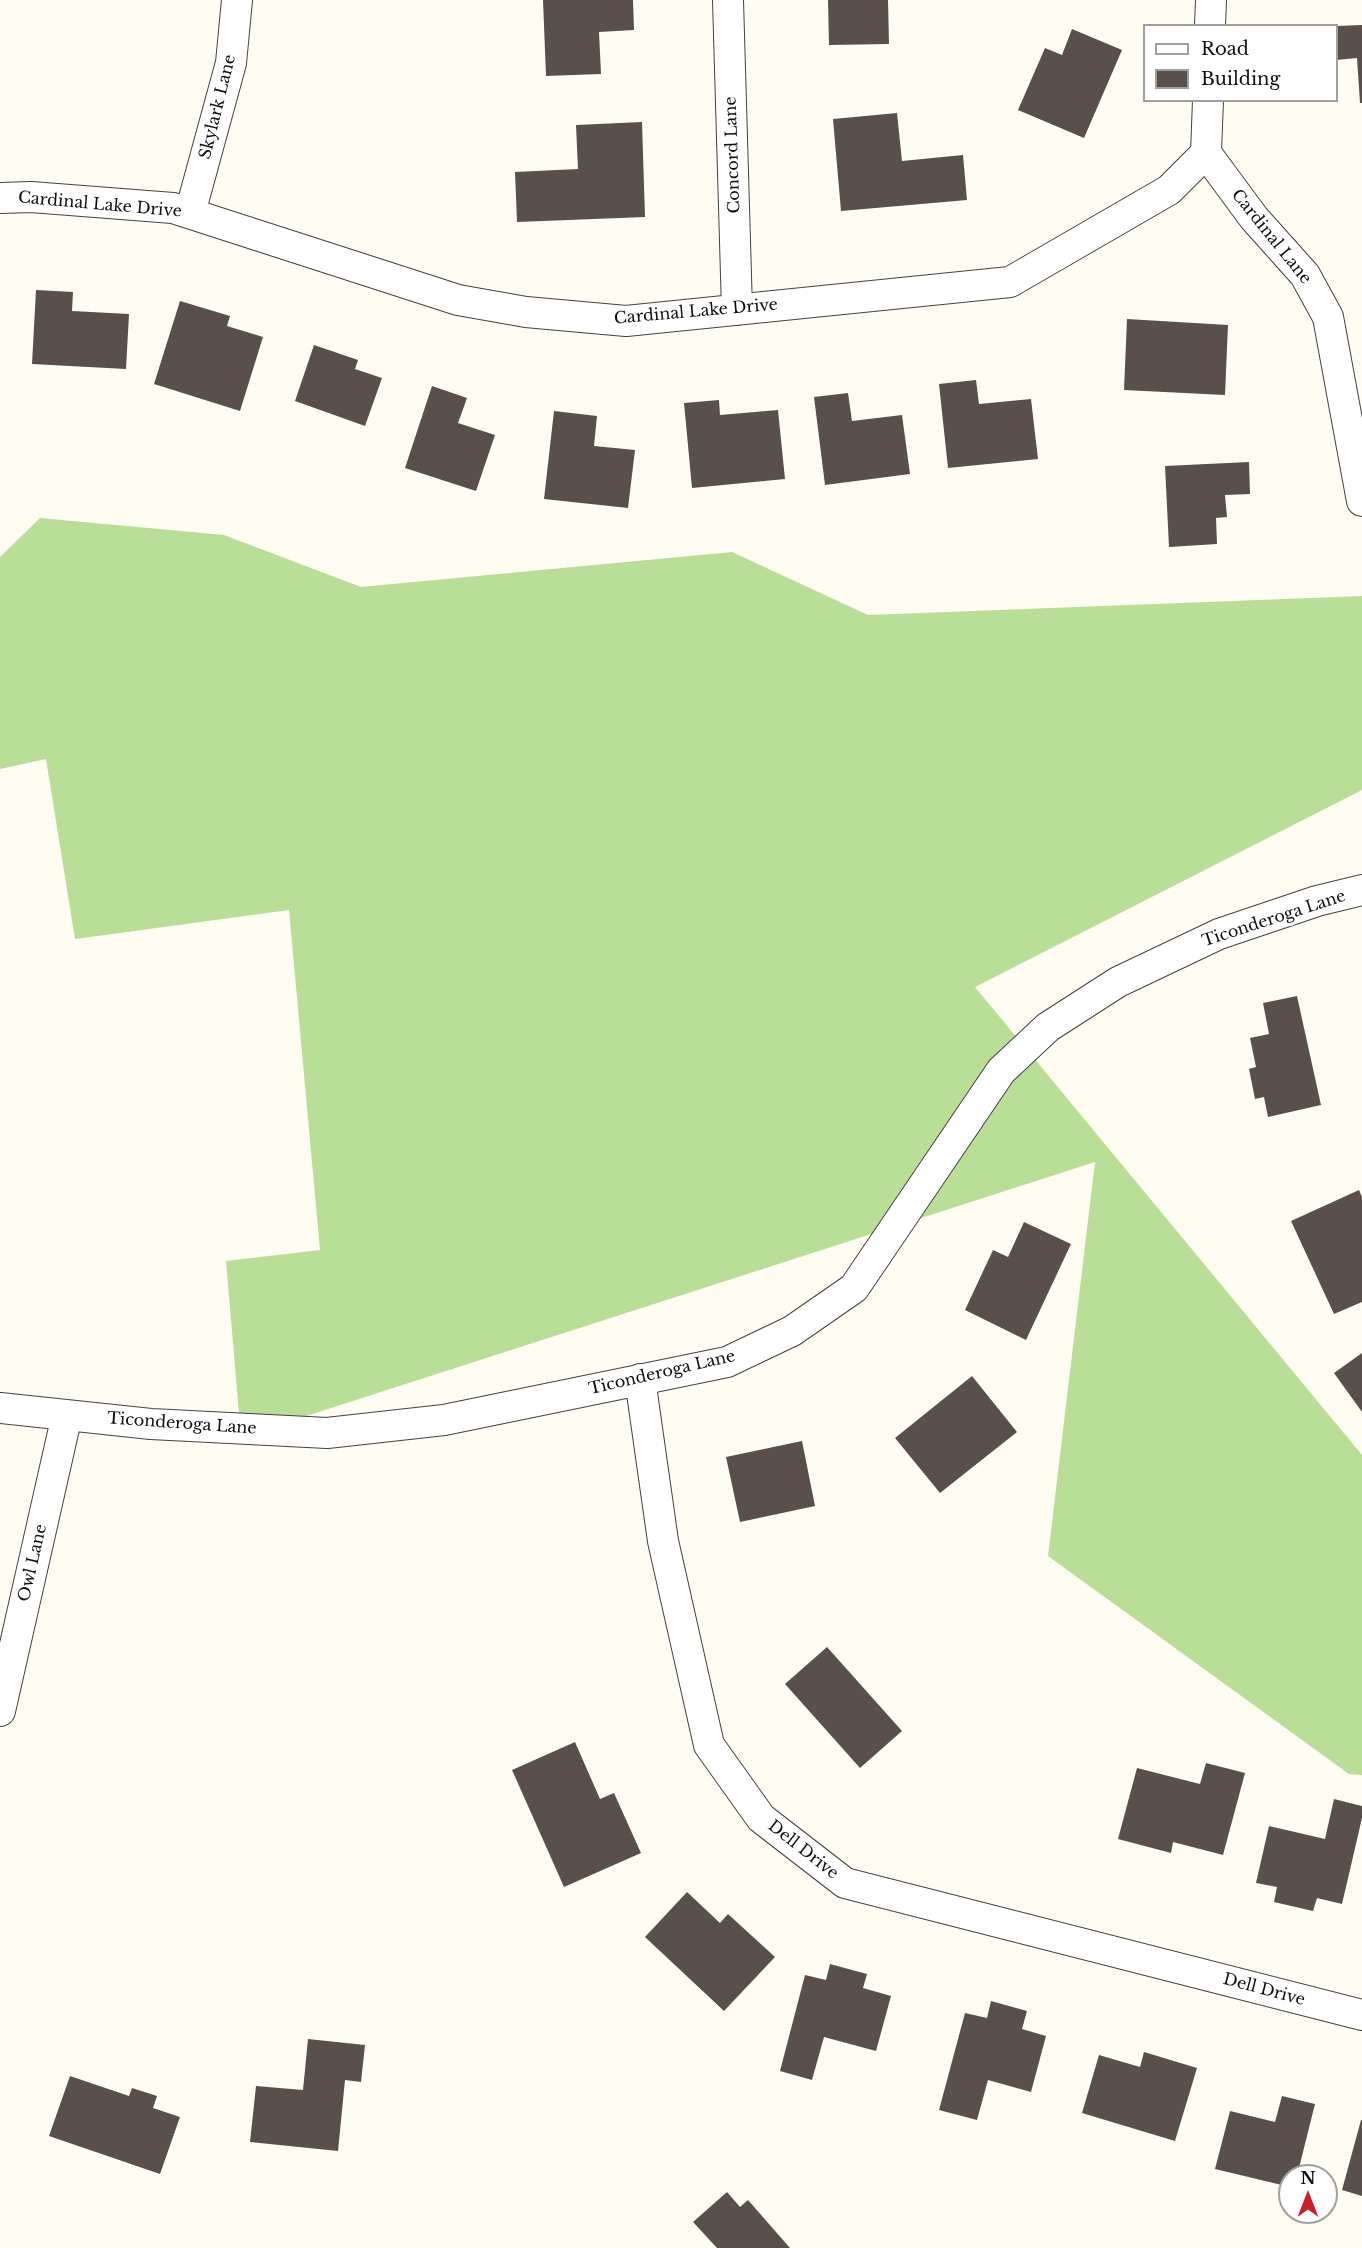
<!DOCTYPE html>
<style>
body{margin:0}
#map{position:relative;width:1362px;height:2248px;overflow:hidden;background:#fffcf2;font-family:"Libre Baskerville",serif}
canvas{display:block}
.legend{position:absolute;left:1143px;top:24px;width:195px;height:78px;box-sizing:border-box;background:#fff;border:2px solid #9f9f9f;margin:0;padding:8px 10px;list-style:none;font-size:18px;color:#0f0f0f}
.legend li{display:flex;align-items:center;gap:12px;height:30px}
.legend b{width:30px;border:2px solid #9f9f9f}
.north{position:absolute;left:1278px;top:2164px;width:60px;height:60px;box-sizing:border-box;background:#fff;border:2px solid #9f9f9f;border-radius:50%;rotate:0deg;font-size:16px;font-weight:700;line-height:24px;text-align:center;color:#0f0f0f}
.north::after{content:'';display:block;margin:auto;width:21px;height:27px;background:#c7202b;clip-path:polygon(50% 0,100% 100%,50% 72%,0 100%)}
</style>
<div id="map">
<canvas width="1362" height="2248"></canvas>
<ul class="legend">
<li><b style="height:8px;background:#fff"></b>Road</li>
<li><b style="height:16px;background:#59504b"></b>Building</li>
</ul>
<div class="north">N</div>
</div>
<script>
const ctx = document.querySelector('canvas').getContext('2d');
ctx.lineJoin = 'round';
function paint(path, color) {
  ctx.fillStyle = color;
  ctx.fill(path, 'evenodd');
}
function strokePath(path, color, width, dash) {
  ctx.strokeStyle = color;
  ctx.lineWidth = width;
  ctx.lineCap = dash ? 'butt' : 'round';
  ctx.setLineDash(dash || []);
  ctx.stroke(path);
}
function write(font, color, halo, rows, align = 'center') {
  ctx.font = font + ' "Libre Baskerville",serif';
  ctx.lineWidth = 6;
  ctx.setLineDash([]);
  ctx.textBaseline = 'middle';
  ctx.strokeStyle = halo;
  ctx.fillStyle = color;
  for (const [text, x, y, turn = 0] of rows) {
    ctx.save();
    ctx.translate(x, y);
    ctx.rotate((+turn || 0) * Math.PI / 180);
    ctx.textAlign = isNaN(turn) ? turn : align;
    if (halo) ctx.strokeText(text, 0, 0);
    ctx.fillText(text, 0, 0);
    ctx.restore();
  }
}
paint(new Path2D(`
 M40 518 224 535 361 587 732 552 868 615 1362 596V790L975 987 1362 1455V1775L1349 1774 1048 1556 1095 1162 241 1437 226 1261 320 1250 289 910 75 939 46 759 0 769V557Z`), '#b8de97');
paint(new Path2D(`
 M543 0H633L634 30 599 32 601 74 546 76Z
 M828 0H888L889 44 829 45Z
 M1362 25V103H1360L1357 58 1336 60V26Z
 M1072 29 1122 50 1084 138 1018 110 1045 48 1062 55Z
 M897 113 902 161 963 155 967 200 841 211 833 119Z
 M642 122 645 217 517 222 515 172 578 169 576 125Z
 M36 290 73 292 72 311 129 314 126 369 32 364Z
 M180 301 230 316 227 326 263 337 240 411 154 384Z
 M1127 319 1228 325 1225 395 1124 390Z
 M314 345 358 360 355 369 382 378 365 426 295 401Z
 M976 380 979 404 1031 399 1038 459 948 468 939 384Z
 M432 386 467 398 458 423 495 435 476 491 405 468Z
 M848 393 852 421 902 415 910 474 825 485 814 397Z
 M719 400 720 415 778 410 785 479 692 488 684 403Z
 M554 411 597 416 594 446 635 450 628 508 544 499Z
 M1249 462 1250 494 1225 495 1227 517 1216 518 1217 544 1169 547 1165 466Z
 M1297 996 1321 1105 1268 1117 1264 1097 1255 1099 1249 1069 1256 1067 1250 1038 1269 1034 1263 1003Z
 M1359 1190 1362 1197V1302L1334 1314 1291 1221Z
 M1024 1222 1071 1244 1026 1340 965 1310 993 1250 1008 1257Z
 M1362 1353V1412L1334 1373Z
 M972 1376 1017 1432 940 1493 895 1438Z
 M802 1441 815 1506 740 1522 726 1457Z
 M827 1647 902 1731 860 1768 785 1684Z
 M575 1742 600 1799 614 1793 641 1853 564 1887 512 1770Z
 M1206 1763 1245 1773 1223 1855 1173 1842 1171 1853 1118 1839 1137 1768 1200 1784Z
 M1334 1799 1362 1806V1818L1342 1904 1317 1898 1313 1911 1274 1902 1277 1887 1256 1883 1269 1826 1325 1839Z
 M687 1892 720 1923 728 1914 775 1957 724 2011 645 1937Z
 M830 1964 867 1974 863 1988 891 1996 876 2051 824 2037 812 2080 780 2071 805 1975 826 1980Z
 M991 2001 1027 2011 1022 2029 1046 2036 1031 2092 988 2080 977 2120 939 2110 965 2013 987 2018Z
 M308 2039 365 2045 361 2082 345 2080 338 2151 250 2142 256 2086 303 2090Z
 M1144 2052 1197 2068 1175 2141 1082 2113 1099 2055 1140 2067Z
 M70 2076 129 2096 132 2088 157 2096 153 2108 180 2117 160 2174 49 2136Z
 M1282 2096 1315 2104 1297 2176H1290V2187L1215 2169 1230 2111 1275 2122Z
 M1361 2120H1362V2196L1342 2190Z
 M727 2192 740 2207 748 2200 790 2248H717L693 2222Z`), '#59504b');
const street = new Path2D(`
 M728 0 737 310
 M1210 26 1211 0
 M1206 153 1254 218 1305 275 1328 317 1362 501
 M0 198 31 197 173 208 458 300 526 312 626 321 1010 282 1169 190 1206 153 1208 100
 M190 213 231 63 237 0
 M640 1379 663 1541 709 1745 761 1818 845 1883 1362 2015
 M0 1408 151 1424 327 1433 444 1420 727 1362 792 1331 854 1288 1001 1071 1048 1027 1118 982 1219 934 1317 901 1362 890
 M0 1711 67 1415`);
strokePath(street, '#424242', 32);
strokePath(street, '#fff', 30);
write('16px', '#0f0f0f', '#fff', [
 ["Skylark Lane",218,107,-76],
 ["Concord Lane",733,155,-92],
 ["Cardinal Lake Drive",100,205,5],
 ["Cardinal Lane",1271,237,51],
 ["Cardinal Lake Drive",696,312,-5],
 ["Ticonderoga Lane",1274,919,-18],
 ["Ticonderoga Lane",662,1373,-13],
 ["Ticonderoga Lane",182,1424,4],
 ["Owl Lane",33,1563,-77],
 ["Dell Drive",803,1850,38],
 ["Dell Drive",1264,1990,15]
]);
</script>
